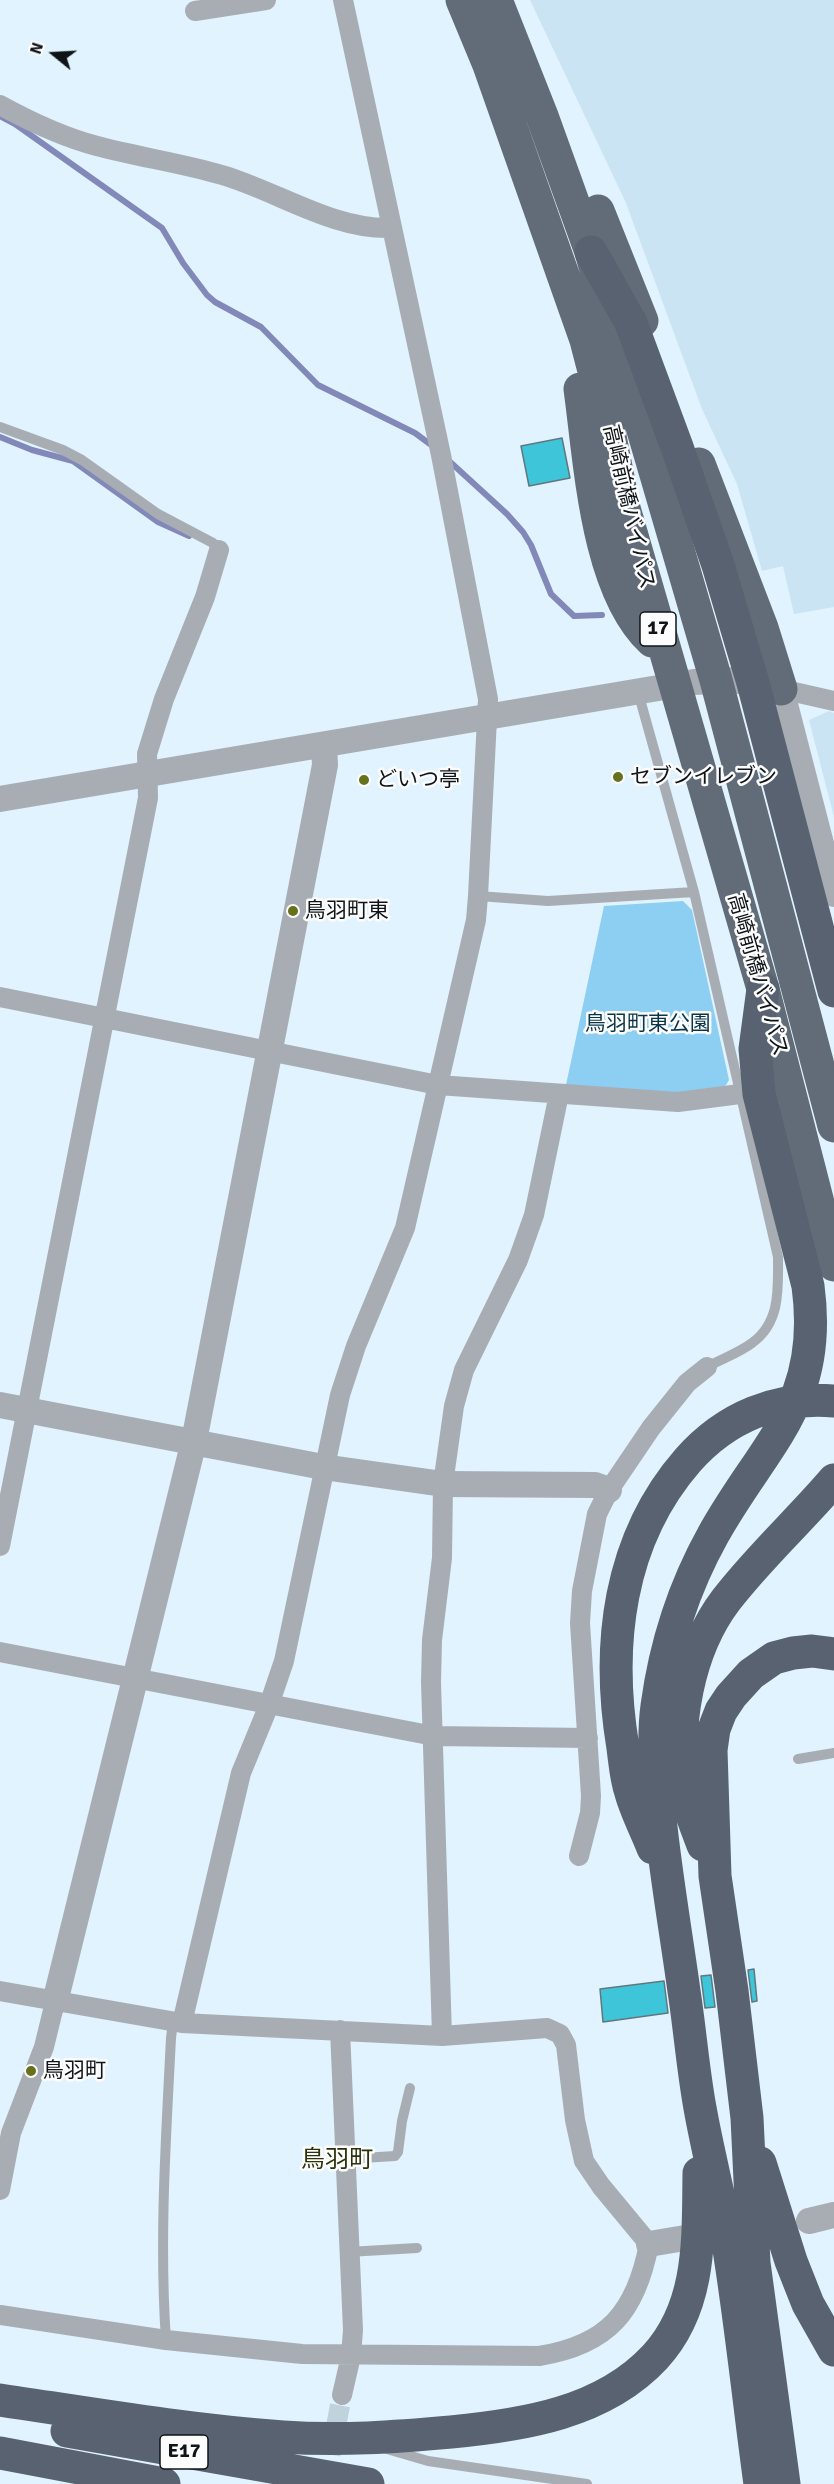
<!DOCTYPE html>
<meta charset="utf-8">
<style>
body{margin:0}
#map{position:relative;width:834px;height:2484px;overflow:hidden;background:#e0f3fe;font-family:Signika,sans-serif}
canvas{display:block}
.north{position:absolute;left:24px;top:24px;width:60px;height:60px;-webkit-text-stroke:4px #fcfcfc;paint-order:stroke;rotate:288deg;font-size:16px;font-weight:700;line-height:24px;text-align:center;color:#0e1418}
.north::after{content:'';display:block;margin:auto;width:21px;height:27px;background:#0e1418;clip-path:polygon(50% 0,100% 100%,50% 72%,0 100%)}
</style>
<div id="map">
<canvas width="834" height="2484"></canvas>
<div class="north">N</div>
</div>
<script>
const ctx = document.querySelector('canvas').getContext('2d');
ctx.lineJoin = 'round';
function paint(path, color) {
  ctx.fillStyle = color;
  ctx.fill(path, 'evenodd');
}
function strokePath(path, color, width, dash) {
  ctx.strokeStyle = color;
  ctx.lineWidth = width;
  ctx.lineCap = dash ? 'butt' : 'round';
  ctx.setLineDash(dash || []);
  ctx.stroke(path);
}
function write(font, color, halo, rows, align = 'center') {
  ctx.font = font + ' Signika,"Noto Sans JP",sans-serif';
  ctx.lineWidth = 5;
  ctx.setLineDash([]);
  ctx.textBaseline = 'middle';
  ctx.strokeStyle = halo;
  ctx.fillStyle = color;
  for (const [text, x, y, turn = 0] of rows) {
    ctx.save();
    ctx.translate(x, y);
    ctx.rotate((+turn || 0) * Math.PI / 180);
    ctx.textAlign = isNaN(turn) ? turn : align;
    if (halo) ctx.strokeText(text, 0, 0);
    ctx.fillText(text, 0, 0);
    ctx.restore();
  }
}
paint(new Path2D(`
 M530 0H834V607L794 614 783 566 762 571 737 484 702 409 626 203Z
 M829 711 834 713V817L809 720Z`), '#cae4f3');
paint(new Path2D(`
 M683 901 692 910 729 1080 723 1090 694 1094 566 1085 604 906Z`), '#8dcef3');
strokePath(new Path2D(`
 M0 116 15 124 162 228 183 263 207 295 215 302 261 327 318 385 415 433 434 447
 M0 437 32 450 73 461 158 522 189 536
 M448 460 507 514 523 532 531 545 551 594 574 616 602 615`), '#8288b8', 6);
const building = new Path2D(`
 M562 438 570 478 529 486 521 446Z
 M754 1969 757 2001 752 2002 748 1970Z
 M711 1975 715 2007 705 2008 701 1976Z
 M664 1981 668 2013 603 2022 600 1989Z`);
paint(building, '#3ec5da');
strokePath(building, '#62777b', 1.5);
strokePath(new Path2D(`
 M325 2484 342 2395`), '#c0d2dc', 20, [20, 10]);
strokePath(new Path2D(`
 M0 427 63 450 82 460 158 514 213 543 219 550
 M638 692 694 892 778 1257C778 1288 781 1322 752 1343 739 1353 721 1359 707 1367
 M478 896 548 901 694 892
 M798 1759 834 1753
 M346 2159 395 2156 398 2152 402 2121 410 2088
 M348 2252 417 2248
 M166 2340C159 2239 166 2138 171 2038L173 2022
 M387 2449 428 2461 587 2484`), '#a8adb4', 10);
strokePath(new Path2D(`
 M195 11 266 0
 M0 105C31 122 63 137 97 146 138 157 181 163 222 175 277 191 333 230 391 228
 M781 689 834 701
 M0 997 438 1085 678 1102 740 1094
 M0 1546 148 798 147 754 164 699 205 597 219 550
 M0 1652 434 1736 588 1738
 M579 1856 590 1813 591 1796 580 1623 582 1591 597 1514 609 1490 651 1428 687 1383 707 1367
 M0 1991 182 2023 442 2036 547 2028 560 2034 566 2045 575 2120 584 2161 601 2186 649 2244C636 2312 608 2345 539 2356L302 2354 166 2340 0 2315
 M182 2023 241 1773 269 1705 284 1661 340 1395 356 1346 405 1228 476 920 478 896 488 699 441 455 343 0
 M340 2030 353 2330 351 2356 342 2395
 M442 2036 431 1682 432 1640 442 1558 443 1484 454 1406 464 1370 518 1260 534 1215 559 1094
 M0 2190 11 2133 44 2047 55 2002`), '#a8adb4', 20);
strokePath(new Path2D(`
 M0 799 694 682 734 680 781 689 834 894
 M0 1405 323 1467 443 1484 595 1485 609 1490
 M55 2002 194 1441 325 765 324 745
 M809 2221 834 2215
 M649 2244 685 2238`), '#a8adb4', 26);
strokePath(new Path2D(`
 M462 0 489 65 586 340 607 421 624 508 763 989 834 1265
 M496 0 542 116 591 252 716 680 834 1126
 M598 211 642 321
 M580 389C590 461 596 589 652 641
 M699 464 762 628 781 689`), '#626c79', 33);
strokePath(new Path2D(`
 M591 252 631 323 677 447 718 565 753 683 834 991
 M703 1845C696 1826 688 1808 685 1788 674 1727 688 1650 726 1600 759 1557 799 1521 834 1480
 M653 1848C646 1830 636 1811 631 1793 626 1779 625 1763 623 1748 606 1646 618 1540 688 1460 726 1417 777 1396 834 1401
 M760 2163 791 2261 808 2304 834 2350
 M0 2400C94 2414 188 2430 283 2437 339 2441 396 2437 451 2432 523 2425 603 2413 655 2357 702 2306 698 2238 699 2173
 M67 2431 368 2484
 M0 2453 164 2484
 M760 2484C749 2404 741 2323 728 2243 720 2198 708 2153 700 2108 693 2070 690 2030 684 1991 676 1933 666 1876 660 1818 657 1781 652 1743 657 1706 665 1647 684 1587 713 1535 764 1443 824 1404 808 1286L759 1094 755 1049 763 989
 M784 2484 754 2263 747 2118 732 1991 715 1876 711 1750 714 1729 721 1711 731 1696 751 1674 774 1658 793 1653 812 1651 834 1654`), '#586270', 33);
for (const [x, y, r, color] of [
 [618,777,6,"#66711b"],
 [364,780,6,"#66711b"],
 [293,911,6,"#66711b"],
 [31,2071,6,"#66711b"]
]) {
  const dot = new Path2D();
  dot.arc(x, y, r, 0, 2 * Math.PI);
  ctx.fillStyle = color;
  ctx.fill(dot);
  strokePath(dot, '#fcfcfc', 2);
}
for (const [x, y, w] of [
 [658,629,36],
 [184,2452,48]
]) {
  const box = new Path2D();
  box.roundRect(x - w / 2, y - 17, w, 34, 4.5);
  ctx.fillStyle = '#fcfcfc';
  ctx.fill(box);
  strokePath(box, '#0e1418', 1.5);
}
write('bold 20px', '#0e1418', null, [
 ["17",658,629],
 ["E17",184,2452]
]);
write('21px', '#0e1418', '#fcfcfc', [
 ["高崎前橋バイパス",628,507,77],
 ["高崎前橋バイパス",757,975,74]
]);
write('21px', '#0e1418', '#fcfcfc', [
 ["セブンイレブン",630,777],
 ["どいつ亭",376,780],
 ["鳥羽町東",305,911],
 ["鳥羽町",43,2071]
], 'left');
write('21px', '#083549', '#fcfcfc', [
 ["鳥羽町東公園",648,1024]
]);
write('24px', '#2c3209', '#fcfcfc', [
 ["鳥羽町",337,2161]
]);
</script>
